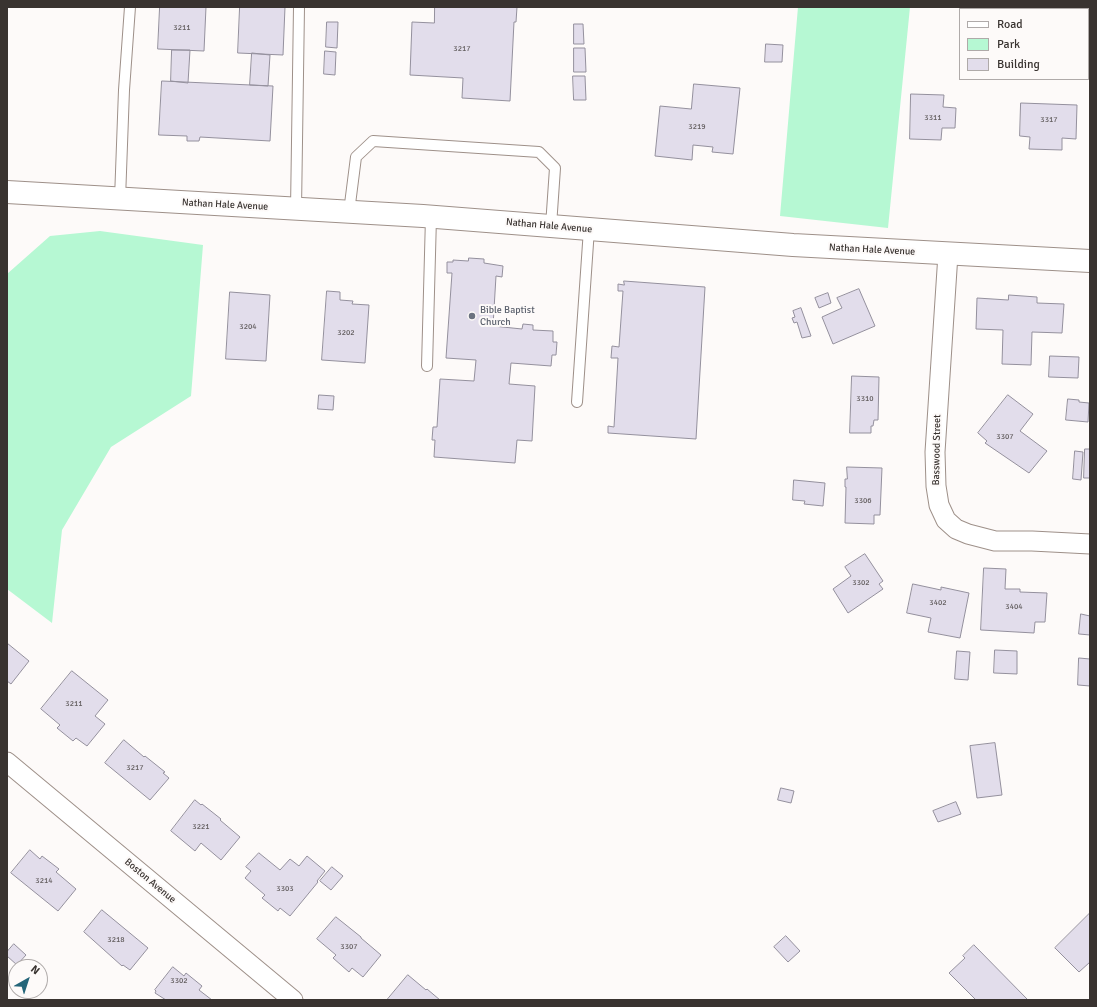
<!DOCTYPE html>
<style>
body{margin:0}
#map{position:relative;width:1097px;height:1007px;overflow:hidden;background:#fdfaf9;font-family:Signika,sans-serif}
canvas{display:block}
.frame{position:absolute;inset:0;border:8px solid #393330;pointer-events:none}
.legend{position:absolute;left:959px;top:8px;width:130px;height:72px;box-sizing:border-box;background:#fdfaf9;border:1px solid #afaaa9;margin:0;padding:5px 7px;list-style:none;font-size:12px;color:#393330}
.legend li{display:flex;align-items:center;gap:8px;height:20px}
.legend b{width:20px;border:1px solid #afaaa9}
.north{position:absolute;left:8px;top:959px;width:40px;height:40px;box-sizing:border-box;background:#fdfaf9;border:1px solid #afaaa9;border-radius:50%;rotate:39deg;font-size:11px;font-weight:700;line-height:16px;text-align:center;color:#393330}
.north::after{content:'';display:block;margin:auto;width:14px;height:18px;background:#246579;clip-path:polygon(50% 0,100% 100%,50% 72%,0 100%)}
</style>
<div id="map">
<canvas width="1097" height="1007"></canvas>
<div class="frame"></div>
<ul class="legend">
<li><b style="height:5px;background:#fff"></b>Road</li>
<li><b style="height:11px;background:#b6f8d3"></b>Park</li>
<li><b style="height:11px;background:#e2ddeb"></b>Building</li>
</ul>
<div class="north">N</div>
</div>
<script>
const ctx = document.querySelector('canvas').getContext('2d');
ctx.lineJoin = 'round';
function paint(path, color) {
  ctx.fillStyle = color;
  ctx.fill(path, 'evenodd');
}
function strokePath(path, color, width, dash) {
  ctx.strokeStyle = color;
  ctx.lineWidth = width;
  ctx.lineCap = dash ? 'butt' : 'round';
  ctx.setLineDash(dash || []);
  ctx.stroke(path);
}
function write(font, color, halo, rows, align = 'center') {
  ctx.font = font + ' Signika,sans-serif';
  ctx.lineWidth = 4;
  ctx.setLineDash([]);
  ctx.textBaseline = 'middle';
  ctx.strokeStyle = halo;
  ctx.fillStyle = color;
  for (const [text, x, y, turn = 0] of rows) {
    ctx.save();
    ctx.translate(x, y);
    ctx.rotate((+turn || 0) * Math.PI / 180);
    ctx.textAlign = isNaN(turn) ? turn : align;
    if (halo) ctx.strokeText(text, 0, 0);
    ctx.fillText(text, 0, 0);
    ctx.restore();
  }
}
paint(new Path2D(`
 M798 7H910L888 228 780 216Z
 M100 231 203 245 191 396 111 447 62 530 52 623 7 589V274L50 236Z`), '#b6f8d3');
const building = new Path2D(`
 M160 7H206L204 51 158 49Z
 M240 7H285L283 55 238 53Z
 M435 7H517L516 22H514L510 101 462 98 463 78 410 75 412 22 434 23Z
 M327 22H338L337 48 326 47Z
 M574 24H583L584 44H574Z
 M766 44 783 45 782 62H765Z
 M574 48H585L586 72H574Z
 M172 50H190L188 83 171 81Z
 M325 51 336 52 335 75 324 74Z
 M252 53 270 55 268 86 250 85Z
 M573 76H585L586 100H574Z
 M162 81 273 86 270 141 200 137 199 141H187V136L159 135Z
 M694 84 740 88 733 154 712 152 713 147 693 145 692 160 655 156 660 106 691 109Z
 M911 94 944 95 943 107 956 108 955 128H942L941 140 910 139Z
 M1021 103 1077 105 1076 139 1062 138V150L1029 149 1030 137 1020 136Z
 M469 258 484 259V263L503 266 502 277 496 276 493 326 522 329 523 324 533 325V330L553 331V342H557L556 355H552L551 366 511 363 509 384 535 386 532 441 517 440 515 463 434 457 435 440H432L433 427H437L440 379 474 381 476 360 446 358 452 273H447V262H453V260L468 261Z
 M624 281 705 287 696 439 608 433V426L614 427 618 358H611L612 346 619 347 623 291H618V284L624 285Z
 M859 289 875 326 833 344 822 317 842 308 837 298Z
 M327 291 340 292V300L353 301 352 304 369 305 365 363 322 360Z
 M230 292 270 295 266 361 226 359Z
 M828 293 831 303 819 308 815 298Z
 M1009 295 1037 297V303L1064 304 1062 333 1032 332 1031 365 1002 364 1003 330 976 329 977 298 1008 300Z
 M801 308 811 336 802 338 797 322 794 323 792 318 795 317 793 311Z
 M1050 356 1079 357 1078 378 1049 377Z
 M852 376 879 377 878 420H874L873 426H871V433H850Z
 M319 395 334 396 333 410 318 409Z
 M1008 395 1033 414 1020 431 1047 451 1029 473 985 443 987 441 978 433Z
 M1068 399 1079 400V402L1089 403 1088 422 1066 420Z
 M1085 449H1090V478H1084Z
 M1075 451 1083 452 1081 480 1073 479Z
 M847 467 882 468 880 515H874V524L845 523 846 487H845V479H847Z
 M794 480 825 483 823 506 804 504 805 501 793 500Z
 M865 554 883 581 879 584 883 589 848 613 833 589 851 576 845 567Z
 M984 568 1006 569 1005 589H1020V592L1047 593 1045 622H1035L1034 633 981 630Z
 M913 584 941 590V587L969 593 960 638 928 632 931 618 907 613Z
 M1081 614 1090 616V635L1079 634Z
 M7 643 29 661 11 684 7 681Z
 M995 650 1017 651V674L994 673Z
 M957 651 970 652 968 680 955 679Z
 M1079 658 1090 659V686L1078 685Z
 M72 671 108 700 95 716 105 724 87 746 76 738 73 741 57 728 60 725 41 709Z
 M124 740 144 757 145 756 165 772 163 773 169 778 150 800 105 763Z
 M995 743 1002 795 977 798 970 746Z
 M781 788 794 791 791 803 778 800Z
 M195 800 201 805 202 804 221 819 220 820 240 837 221 860 201 843 195 851 171 831Z
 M956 802 961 814 938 822 933 811Z
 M30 850 40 859 42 856 59 869 56 872 76 889 58 911 11 873Z
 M259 853 280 870 290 859 299 866 307 856 325 871 317 881 318 882 290 916 280 908 278 911 262 898 265 895 245 878 251 871 246 867Z
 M332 867 343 876 331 890 320 881Z
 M102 910 148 948 130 970 123 965 122 966 84 932Z
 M1090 913V962L1079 972 1055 948Z
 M336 917 361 937V938L381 955 363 977 352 968 349 972 333 958 336 955 317 939Z
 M786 936 800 951 788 962 774 947Z
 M14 944 26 955 17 965 7 956V952Z
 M974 945 1028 1000H976L949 973 965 958 963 956Z
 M173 967 184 976 186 973 202 986 199 990 212 1000H166L155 993 156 991 155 990Z
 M408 975 426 990 427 989 440 1000H387Z`);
paint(building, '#e2ddeb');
strokePath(building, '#94909d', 1);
const service = new Path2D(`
 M120 199 124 90 130 7
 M296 209 299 7
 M349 212 356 157 373 141 539 152 555 168 551 226
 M427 366 431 217
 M577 402 589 229`);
const minor = new Path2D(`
 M948 254 935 452 936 486 939 505 946 520 956 529 968 534 995 541H1032L1090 544
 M7 762 293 1000`);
const tertiary = new Path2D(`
 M7 192 423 216 793 245 1090 261`);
strokePath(service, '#9e9089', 12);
strokePath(minor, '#9e9089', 21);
strokePath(tertiary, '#9e9089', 24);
strokePath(service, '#fff', 10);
strokePath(minor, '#fff', 19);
strokePath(tertiary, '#fff', 22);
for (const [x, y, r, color] of [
 [472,316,4,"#6b7280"]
]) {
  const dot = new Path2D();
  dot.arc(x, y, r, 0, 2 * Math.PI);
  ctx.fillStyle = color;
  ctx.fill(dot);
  strokePath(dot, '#fdfaf9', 1.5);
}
write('8px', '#635e5f', null, [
 ["3211",182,28],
 ["3217",462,49],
 ["3311",933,118],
 ["3317",1049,120],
 ["3219",697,127],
 ["3204",248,327],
 ["3202",346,333],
 ["3310",865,399],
 ["3307",1005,437],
 ["3306",863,501],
 ["3302",861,583],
 ["3402",938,603],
 ["3404",1014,607],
 ["3211",74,704],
 ["3217",135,768],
 ["3221",201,827],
 ["3214",44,881],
 ["3303",285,889],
 ["3218",116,940],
 ["3307",349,947],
 ["3302",179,981]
]);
write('10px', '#393330', '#fdfaf9', [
 ["Nathan Hale Avenue",225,205,3],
 ["Nathan Hale Avenue",549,226,5],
 ["Nathan Hale Avenue",872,250,3],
 ["Basswood Street",937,450,-89],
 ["Boston Avenue",150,881,40]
]);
write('10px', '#5b616d', '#fdfaf9', [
 ["Bible Baptist",480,310],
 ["Church",480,322]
], 'left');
</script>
